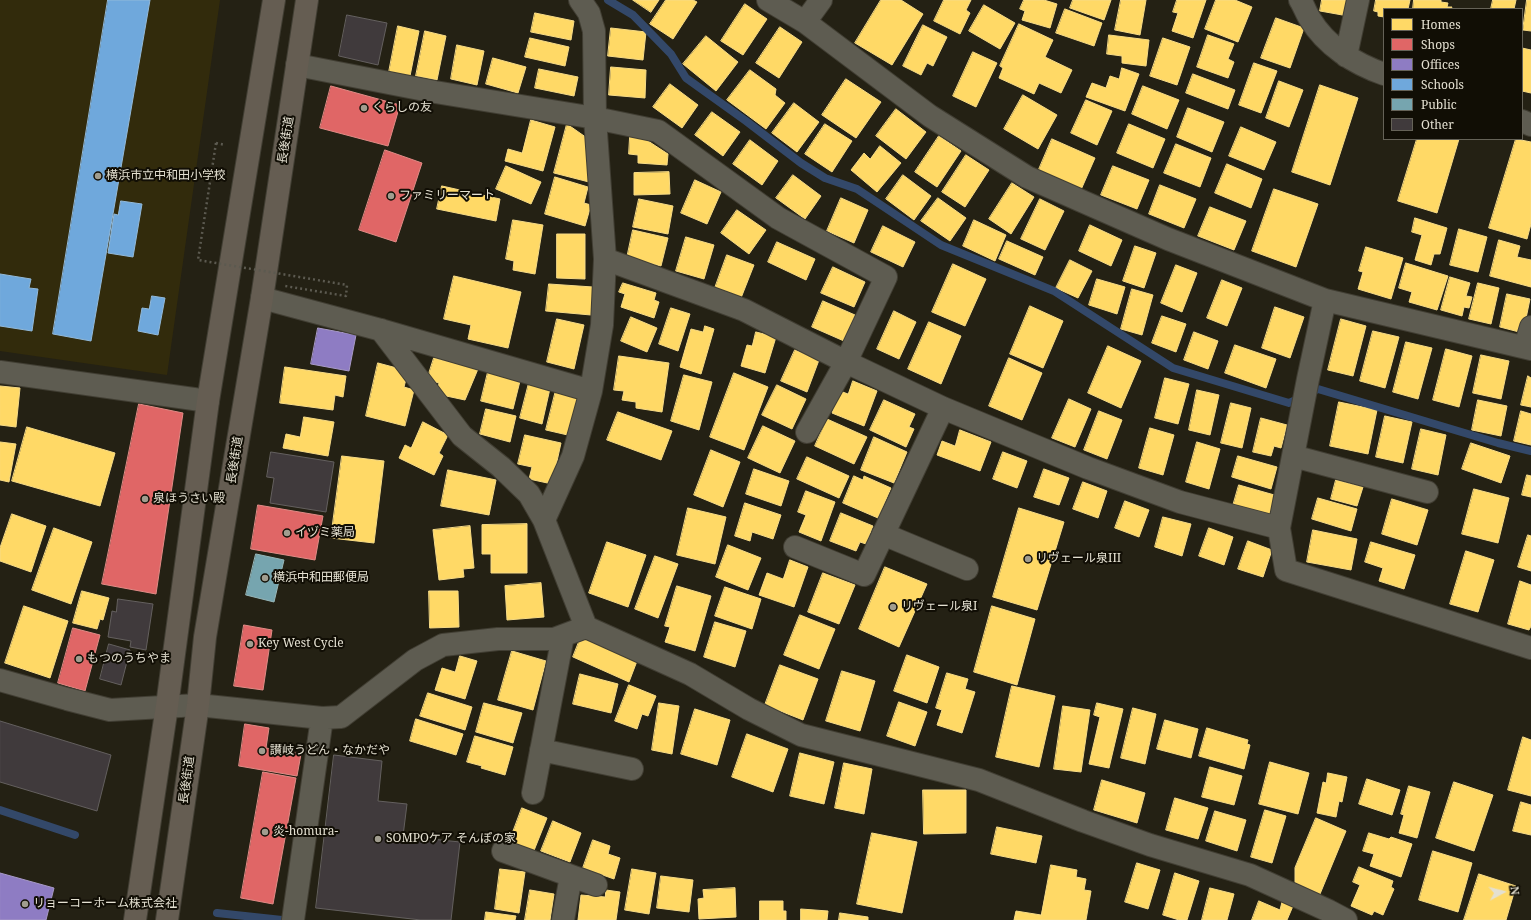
<!DOCTYPE html>
<meta charset="utf-8">
<style>
body{margin:0}
#map{position:relative;width:1531px;height:920px;overflow:hidden;background:#242114;font-family:"Noto Serif",serif}
canvas{display:block}
.legend{position:absolute;left:1383px;top:8px;width:140px;height:132px;box-sizing:border-box;background:#110e05;border:1px solid #656257;margin:0;padding:5px 7px;list-style:none;font-size:12px;color:#e4e0d1}
.legend li{display:flex;align-items:center;gap:8px;height:20px}
.legend b{width:20px;border:1px solid #656257}
.north{position:absolute;left:1483px;top:872px;width:40px;height:40px;-webkit-text-stroke:3px #110e05;paint-order:stroke;rotate:83deg;font-size:11px;font-weight:700;line-height:16px;text-align:center;color:#e4e0d1}
.north::after{content:'';display:block;margin:auto;width:14px;height:18px;background:#e4e0d1;clip-path:polygon(50% 0,100% 100%,50% 72%,0 100%)}
</style>
<div id="map">
<canvas width="1531" height="920"></canvas>
<ul class="legend">
<li><b style="height:11px;background:#ffd966"></b>Homes</li>
<li><b style="height:11px;background:#e06666"></b>Shops</li>
<li><b style="height:11px;background:#8e7cc3"></b>Offices</li>
<li><b style="height:11px;background:#6fa8dc"></b>Schools</li>
<li><b style="height:11px;background:#76a5af"></b>Public</li>
<li><b style="height:11px;background:#403a3c"></b>Other</li>
</ul>
<div class="north">N</div>
</div>
<script>
const ctx = document.querySelector('canvas').getContext('2d');
ctx.lineJoin = 'round';
function paint(path, color) {
  ctx.fillStyle = color;
  ctx.fill(path, 'evenodd');
}
function strokePath(path, color, width, dash) {
  ctx.strokeStyle = color;
  ctx.lineWidth = width;
  ctx.lineCap = dash ? 'butt' : 'round';
  ctx.setLineDash(dash || []);
  ctx.stroke(path);
}
function write(font, color, halo, rows, align = 'center') {
  ctx.font = font + ' "Noto Serif","Noto Sans JP",serif';
  ctx.lineWidth = 4;
  ctx.setLineDash([]);
  ctx.textBaseline = 'middle';
  ctx.strokeStyle = halo;
  ctx.fillStyle = color;
  for (const [text, x, y, turn = 0] of rows) {
    ctx.save();
    ctx.translate(x, y);
    ctx.rotate((+turn || 0) * Math.PI / 180);
    ctx.textAlign = isNaN(turn) ? turn : align;
    if (halo) ctx.strokeText(text, 0, 0);
    ctx.fillText(text, 0, 0);
    ctx.restore();
  }
}
paint(new Path2D(`
 M0 0H220L167 375 0 351Z`), '#322b0c');
const homes = new Path2D(`
 M633 0H659L651 12Z
 M666 0H693L697 2 673 39 650 24Z
 M881 0H901L923 14 892 65 855 43Z
 M944 0H971L966 10 970 13 960 34 934 21Z
 M1024 0H1044L1057 4 1050 28 1022 20 1025 11 1020 9Z
 M1073 0H1111L1104 20 1070 8Z
 M1121 0H1146L1140 35 1115 30Z
 M1177 0H1206L1193 38 1172 31 1178 13 1173 12Z
 M1216 0H1235L1252 7 1238 42 1205 29Z
 M1322 0H1351L1348 16 1320 11Z
 M1376 0H1410L1408 9H1384V17L1378 16V12L1374 11Z
 M1414 0H1441V2L1448 3 1447 7H1452L1451 9H1413Z
 M1493 0H1516L1514 9H1491Z
 M1527 0H1531V31L1523 30Z
 M745 4 767 19 743 55 721 41Z
 M984 5 1015 23 1000 49 969 31Z
 M1065 9 1102 23 1094 46 1056 33Z
 M535 13 574 21 571 40 531 32Z
 M1276 18 1304 28 1290 68 1261 58Z
 M1019 24 1053 40 1045 57 1072 70 1061 93 1039 83 1034 94 999 78 1003 68 1000 66Z
 M923 25 947 37 933 66 927 63 921 75 903 66Z
 M398 26 419 31 410 76 389 72Z
 M780 27 802 42 779 78 756 63Z
 M611 28 646 32 643 60 608 56Z
 M425 31 446 36 437 80 416 76Z
 M1109 35 1149 40 1146 66 1122 63V56L1107 54Z
 M1208 35 1234 44 1228 59 1234 62 1228 78 1197 67Z
 M706 36 738 62 716 91 683 64Z
 M530 38 569 47 565 66 525 57Z
 M1163 38 1190 47 1177 85 1150 76Z
 M457 45 484 51 477 85 451 79Z
 M1522 48 1531 50V93L1522 91Z
 M973 52 997 63 976 107 953 96Z
 M493 58 526 67 518 93 486 84Z
 M1254 63 1277 71 1261 113 1239 105Z
 M611 67 646 70 645 98 609 95Z
 M1122 68 1139 74 1125 111 1086 97 1092 83 1106 88 1110 76 1119 79Z
 M539 69 578 77 574 96 535 88Z
 M750 70 776 89 775 95 785 103 766 129 727 100Z
 M1193 74 1235 90 1228 109 1186 93Z
 M846 79 881 102 856 138 822 115Z
 M1279 81 1303 90 1289 127 1266 118Z
 M670 84 698 105 682 128 653 107Z
 M1320 85 1358 98 1330 185 1292 172Z
 M1143 86 1179 100 1167 129 1132 114Z
 M1023 95 1057 115 1038 149 1004 129Z
 M1086 100 1112 111 1097 145 1071 133Z
 M794 103 819 122 797 152 772 133Z
 M1188 108 1224 122 1212 152 1177 137Z
 M896 109 926 132 906 159 876 136Z
 M712 112 740 132 723 156 695 135Z
 M531 120 555 127 543 171 505 161 508 149 522 153Z
 M567 124 587 138 589 182 554 173Z
 M825 124 852 141 832 172 805 154Z
 M1129 124 1165 139 1153 168 1117 153Z
 M1241 127 1276 142 1264 170 1229 156Z
 M939 136 961 151 937 187 915 172Z
 M630 137 645 139 668 154 667 165 638 163V155L629 154Z
 M1052 139 1095 158 1080 192 1037 174Z
 M1417 139H1459L1437 213 1398 201Z
 M1516 139 1531 142V224L1527 239 1489 228Z
 M750 140 778 161 762 185 733 164Z
 M1176 144 1211 158 1200 187 1164 173Z
 M880 146 901 163 877 192 851 170 864 153 870 159Z
 M966 155 989 170 965 207 942 192Z
 M1227 164 1262 179 1251 208 1215 193Z
 M506 166 541 182 531 204 496 189Z
 M1113 166 1149 180 1137 209 1101 195Z
 M669 172 670 194 634 195V173Z
 M793 175 821 196 805 219 776 198Z
 M903 175 931 196 914 220 886 199Z
 M555 177 588 187 584 203 591 205 585 226 545 214Z
 M695 180 721 192 707 224 681 213Z
 M1012 183 1034 197 1011 234 989 219Z
 M1160 185 1196 199 1184 228 1149 214Z
 M442 186 500 199 496 221 437 209Z
 M1274 189 1318 204 1296 267 1252 251Z
 M841 198 868 210 854 243 827 231Z
 M938 198 966 218 950 241 921 221Z
 M639 199 673 206 668 234 633 227Z
 M1040 199 1064 211 1045 250 1021 239Z
 M1210 207 1246 221 1234 250 1198 236Z
 M737 210 766 230 749 254 721 233Z
 M1415 218 1447 228 1440 254H1434L1431 265 1415 260 1422 235 1412 232Z
 M513 220 543 225 535 274 513 270 514 261 506 259Z
 M974 220 1006 235 995 261 963 246Z
 M1090 225 1122 240 1111 266 1079 251Z
 M883 226 915 242 903 267 871 252Z
 M1459 229 1487 237 1478 272 1450 265Z
 M633 230 668 238 661 266 627 258Z
 M557 234H585V279L557 278Z
 M686 237 714 245 704 279 676 271Z
 M1499 240 1520 246 1517 257 1531 260V287L1490 276Z
 M1007 241 1043 257 1035 275 999 259Z
 M777 242 815 259 806 280 768 262Z
 M1135 246 1156 253 1144 288 1123 281Z
 M1366 247 1403 258 1391 299 1358 289 1363 272 1359 271Z
 M727 255 754 265 741 298 715 288Z
 M1070 260 1092 271 1078 298 1056 288Z
 M1406 263 1448 276 1437 310 1409 302 1412 292 1399 288Z
 M953 264 986 279 965 326 932 312Z
 M1176 265 1197 273 1182 312 1161 303Z
 M833 267 865 282 854 307 821 293Z
 M454 276 521 292 508 348 468 339 471 325 444 319Z
 M1450 277 1470 283 1466 296 1472 297 1469 308 1464 307 1462 316 1441 310Z
 M1097 279 1125 287 1117 314 1089 305Z
 M1222 280 1242 288 1227 326 1207 318Z
 M623 283 656 293 654 300 659 302 654 318 621 307 625 294 619 292Z
 M1478 283 1499 288 1491 324 1469 319Z
 M549 284 593 287 591 315 546 311Z
 M1132 289 1153 295 1142 335 1121 329Z
 M1507 294 1530 299 1523 333 1500 327Z
 M823 301 855 315 844 341 812 327Z
 M1030 306 1063 321 1043 368 1010 354Z
 M1275 307 1304 317 1290 358 1262 348Z
 M671 308 690 314 678 351 659 344Z
 M894 311 916 322 899 359 877 349Z
 M1162 316 1186 324 1176 352 1152 343Z
 M631 317 657 328 647 352 621 341Z
 M557 319 584 325 574 369 547 362Z
 M1341 319 1366 326 1353 376 1328 370Z
 M929 322 961 336 941 384 908 369Z
 M705 326 714 329 701 374 680 367 691 329 703 332Z
 M1373 331 1399 337 1385 388 1360 381Z
 M756 332 776 337 765 373 741 366 747 345 752 346Z
 M1194 332 1218 341 1208 369 1184 360Z
 M1406 342 1432 348 1418 399 1393 392Z
 M1235 345 1276 359 1266 388 1225 373Z
 M1108 346 1141 361 1121 408 1088 393Z
 M1446 349 1472 356 1459 407 1433 400Z
 M795 350 819 360 807 392 781 381Z
 M1481 355 1509 361 1501 399 1473 393Z
 M619 356 669 363 662 412 636 408V402L622 400 624 391 614 390Z
 M434 358 478 369 465 400 437 394 439 383 427 380Z
 M1009 358 1042 373 1022 420 989 406Z
 M378 363 408 371 404 387 414 390 405 426 366 416Z
 M285 367 346 376 343 397 335 395 333 410 280 403Z
 M489 368 521 377 513 409 481 401Z
 M734 373 768 387 744 450 710 437Z
 M684 375 712 382 699 430 671 421Z
 M1528 376 1531 378V407L1521 405Z
 M1165 378 1189 384 1178 424 1155 418Z
 M530 379 551 384 542 424 520 418Z
 M853 381 877 391 864 426 832 413 840 391 848 394Z
 M777 385 806 399 792 429 762 415Z
 M0 386 20 388 16 427 0 425Z
 M557 386 583 393 572 436 546 430Z
 M1197 390 1219 395 1210 435 1189 430Z
 M1069 399 1091 409 1075 447 1052 438Z
 M884 400 915 414 909 427 914 429 906 447 870 430Z
 M1478 400 1507 406 1501 436 1472 430Z
 M1339 402 1377 410 1368 454 1330 446Z
 M1231 403 1251 408 1242 448 1221 443Z
 M486 409 516 416 510 442 480 434Z
 M1099 411 1122 420 1107 459 1084 450Z
 M1521 411 1531 414V445L1514 441Z
 M618 412 672 431 661 460 607 440Z
 M1385 416 1412 422 1403 463 1376 457Z
 M304 417 334 422 328 456 283 448 286 434 300 437Z
 M1261 418 1287 425 1281 448 1274 446 1271 456 1253 452Z
 M827 419 867 437 854 464 815 446Z
 M423 422 448 435 439 453 443 456 434 475 399 458 405 445 411 448Z
 M763 426 795 441 780 473 748 458Z
 M27 427 115 453 100 506 12 481Z
 M1150 428 1174 435 1163 475 1139 468Z
 M1421 429 1446 435 1438 475 1412 469Z
 M960 430 991 442 980 471 937 455 942 441 955 446Z
 M525 435 561 443 552 484 529 479 532 467 518 464Z
 M874 437 907 452 894 483 861 470Z
 M0 442 16 444 9 482 0 480Z
 M1197 442 1220 449 1209 489 1186 482Z
 M1471 443 1510 456 1501 483 1462 469Z
 M711 450 740 462 723 507 694 495Z
 M1003 452 1027 461 1017 488 993 479Z
 M342 456 384 461 374 543 331 538Z
 M1238 456 1277 467 1271 489 1232 477Z
 M807 457 849 476 839 498 797 479Z
 M754 469 789 481 781 506 746 494Z
 M1044 469 1069 478 1059 505 1034 497Z
 M448 470 496 480 489 515 441 506Z
 M1527 475 1531 476V497L1522 495Z
 M854 476 863 480 864 476 891 488 878 518 843 503Z
 M1336 480 1363 487 1357 506 1331 499Z
 M1083 482 1107 491 1098 518 1073 509Z
 M1239 485 1278 496 1273 518 1233 506Z
 M1474 489 1509 498 1498 543 1462 534Z
 M806 491 835 502 821 541 799 532 806 515 798 512Z
 M1318 498 1357 509 1351 531 1312 519Z
 M1392 499 1428 510 1417 545 1382 534Z
 M1125 501 1149 510 1139 537 1115 528Z
 M745 503 781 515 773 539 752 532 750 541 735 536Z
 M688 508 726 517 715 564 677 555Z
 M1019 508 1064 522 1037 610 993 597Z
 M841 513 873 526 866 544 860 542 856 551 830 541Z
 M12 514 46 526 31 572 0 561V548Z
 M1163 517 1191 524 1182 556 1155 547Z
 M527 524V573H491V554H482V525Z
 M470 526 474 568 463 569 464 577 439 580 433 530Z
 M54 528 92 542 71 604 32 590Z
 M1209 528 1233 537 1224 565 1199 556Z
 M1313 530 1357 539 1351 570 1307 562Z
 M1528 535 1531 536V571L1518 567Z
 M1248 541 1272 550 1263 577 1238 569Z
 M607 542 646 555 628 607 589 593Z
 M1371 542 1415 555 1404 589 1379 581 1383 568 1365 562Z
 M728 545 761 558 748 590 716 577Z
 M1466 551 1494 560 1478 612 1450 604Z
 M655 556 678 564 658 618 635 609Z
 M790 560 808 567 794 607 759 595 767 573 783 579Z
 M885 567 927 584 899 647 859 629Z
 M823 573 855 585 839 624 808 612Z
 M1520 581 1531 585V626L1529 630 1508 624Z
 M541 583 544 617 507 620 505 586Z
 M677 586 711 596 695 651 665 642 670 627 665 626Z
 M725 587 761 599 752 629 715 616Z
 M82 591 109 598 103 620 100 619 97 629 73 623Z
 M429 591H458L459 627 430 628Z
 M24 606 68 621 50 678 5 663Z
 M992 606 1035 619 1017 685 974 672Z
 M800 615 835 629 819 669 784 655Z
 M715 622 746 631 735 667 704 657Z
 M581 637 637 661 629 682 573 657Z
 M512 651 546 661 533 710 498 700Z
 M907 655 939 667 927 703 894 691Z
 M460 656 477 661 465 699 435 690 442 668 455 672Z
 M780 665 818 679 803 720 765 705Z
 M842 671 875 681 860 731 826 721Z
 M947 673 968 679 965 689 975 692 962 733 937 725 942 710 936 708Z
 M580 674 618 684 611 713 573 704Z
 M629 685 656 696 648 716 642 714 637 729 615 721Z
 M1012 686 1055 696 1039 767 996 757Z
 M428 693 472 707 465 730 420 716Z
 M899 702 927 712 915 746 887 736Z
 M484 703 522 713 513 743 476 732Z
 M659 703 679 706 672 754 652 750Z
 M1097 703 1123 709 1109 768 1089 764 1100 717 1094 715Z
 M1063 706 1090 710 1081 772 1054 769Z
 M1133 708 1156 714 1145 764 1121 758Z
 M695 709 730 720 717 765 681 754Z
 M416 719 463 734 456 755 410 741Z
 M1165 720 1198 729 1191 758 1157 749Z
 M1207 728 1248 740 1247 744 1250 745 1244 769 1199 756Z
 M747 734 788 749 773 792 732 777Z
 M475 736 513 747 505 775 481 768 482 766 467 762Z
 M1523 737 1531 740V796L1508 790Z
 M800 753 834 762 824 804 790 796Z
 M1270 762 1309 773 1298 814 1259 804Z
 M844 763 872 769 864 814 835 808Z
 M1210 767 1242 776 1234 805 1202 797Z
 M1328 773 1347 777 1342 802 1339 801 1336 817 1317 813 1323 782 1326 783Z
 M1367 779 1400 790 1392 815 1359 804Z
 M1102 780 1145 793 1137 823 1094 810Z
 M1454 782 1493 795 1474 851 1436 838Z
 M1409 786 1430 792 1417 838 1399 833 1404 815 1401 814Z
 M923 790H966V833L924 834Z
 M1175 798 1208 808 1198 839 1166 830Z
 M1521 802 1531 805V835L1513 831Z
 M522 808 547 818 533 853 509 843Z
 M1265 810 1286 816 1272 863 1251 857Z
 M1215 811 1246 820 1237 851 1206 841Z
 M1316 818 1346 831 1320 894 1295 883V868Z
 M553 821 581 833 570 862 541 851Z
 M997 827 1042 836 1036 863 991 854Z
 M872 833 917 842 902 913 857 904Z
 M1369 833 1389 839 1391 837 1412 844 1401 877 1370 866 1374 854 1363 851Z
 M593 840 610 846 608 854 620 858 614 879 583 868Z
 M1433 851 1472 863 1458 912 1419 900Z
 M1137 863 1160 870 1148 909 1125 902Z
 M1051 865 1077 870 1076 877 1086 879 1084 890 1091 891 1086 920H1014L1016 911 1041 915Z
 M1359 867 1393 881 1391 887 1394 889 1383 915 1374 911 1372 915 1351 906 1360 885 1353 882Z
 M500 869 525 872 519 913 495 909Z
 M632 869 656 873 649 914 625 910Z
 M1175 873 1199 881 1187 920H1179L1163 915Z
 M1479 874 1516 886 1506 920H1464Z
 M661 876 693 880 689 912 657 908Z
 M735 888 736 917 699 919 698 899 704 898 703 890Z
 M1210 888 1234 894 1227 920H1202Z
 M530 890 554 894 550 920H525Z
 M606 890 620 892 616 920H578L581 895 605 897Z
 M760 901H783V911H786V920H760Z
 M1259 901 1280 910 1282 902 1293 906 1287 920H1252Z
 M801 909 828 911 827 920H801Z
 M486 912 516 916 515 920H485Z
 M840 913 868 917V920H839Z`);
paint(homes, '#ffd966');
strokePath(homes, '#f7db86', 1);
const shops = new Path2D(`
 M331 86 400 105 388 146 320 128Z
 M385 150 422 163 396 242 359 230Z
 M139 404 183 413 156 594 102 584Z
 M258 505 323 516 315 560 251 549Z
 M244 625 272 630 263 690 234 686Z
 M73 628 100 635 85 691 58 683Z
 M245 724 269 728 266 748 301 754 297 776 239 766Z
 M263 772 296 778 273 904 241 898Z`);
paint(shops, '#e06666');
strokePath(shops, '#e18b86', 1);
const offices = new Path2D(`
 M318 328 356 335 349 371 311 364Z
 M0 873 54 888 46 920H0Z`);
paint(offices, '#8e7cc3');
strokePath(offices, '#a89ac7', 1);
const schools = new Path2D(`
 M108 0H150L91 341 53 334Z
 M121 201 142 204 133 257 108 253 114 214 118 215Z
 M0 274 31 279 29 288 38 289 32 331 0 326Z
 M152 296 165 298 158 335 138 331 142 308 149 309Z`);
paint(schools, '#6fa8dc');
strokePath(schools, '#92b9d9', 1);
const public = new Path2D(`
 M256 554 284 560 274 602 246 595Z`);
paint(public, '#76a5af');
strokePath(public, '#97b7b9', 1);
strokePath(new Path2D(`
 M608 0 633 15 671 54 686 78 746 121 801 163 825 178 857 189 941 245 1054 291 1173 368 1289 403 1318 389 1498 443 1531 451
 M0 810 75 835
 M217 913 282 920`), '#334869', 8);
const building = new Path2D(`
 M347 15 387 23 378 65 339 56Z
 M271 452 334 462 326 512 270 503 274 478 267 477Z
 M118 599 153 604 146 650 130 647 131 641 108 637 112 611 116 612Z
 M109 644 130 650 121 685 100 679Z
 M0 721 111 755 97 811 0 782Z
 M334 755 382 761 378 801 407 804 403 836 460 842 451 920H421L316 908Z`);
paint(building, '#403a3c');
strokePath(building, '#64605f', 1);
const minor = new Path2D(`
 M580 0 589 13 594 31 595 118 605 259 602 325 591 391 573 456 544 520 586 627 690 674 749 709 801 735 979 780 1083 821 1150 845 1250 875 1329 911 1346 920
 M768 0 805 22 930 116 1027 177 1168 239 1325 300 1531 349
 M1300 0C1304 6 1306 13 1310 19 1326 46 1355 64 1384 74
 M805 22 821 0
 M1346 56 1358 0
 M297 65 435 92 595 118 658 131 778 218 886 277 846 362 807 432
 M1522 121 1531 125
 M605 259 744 310 846 362 943 408 1088 468 1180 502 1279 528
 M262 298 381 330 591 391
 M1325 300 1308 379 1279 528 1286 570 1531 648
 M381 330 462 436 501 467 529 494 544 520
 M1525 347 1531 327
 M0 372 208 401
 M1293 456 1427 492
 M883 534 967 569
 M795 547 864 575 943 408
 M0 680 67 699 110 710 198 705 322 718 341 717 415 660 443 645 498 639H554L586 627
 M541 750 632 769
 M533 793 563 636
 M503 851 596 885
 M293 920 322 718
 M563 920 571 876`);
const major = new Path2D(`
 M135 920 167 706 208 401 274 0
 M167 920 198 705 205 637 262 298 307 0`);
strokePath(minor, '#413e33', 24);
strokePath(major, '#413e33', 24);
strokePath(new Path2D(`
 M216 143 225 145`), '#5c5a50', 2.5, [2, 3]);
strokePath(minor, '#5e5c51', 22);
strokePath(major, '#655d52', 22);
strokePath(new Path2D(`
 M216 143 198 260 347 285 346 296 285 286`), '#5c5a50', 2.5, [2, 3]);
for (const [x, y, r, color] of [
 [364,108,4,"#a19d8f"],
 [98,176,4,"#a19d8f"],
 [391,196,4,"#a19d8f"],
 [145,499,4,"#a19d8f"],
 [287,533,4,"#a19d8f"],
 [1028,559,4,"#a19d8f"],
 [265,578,4,"#a19d8f"],
 [893,607,4,"#a19d8f"],
 [250,644,4,"#a19d8f"],
 [79,659,4,"#a19d8f"],
 [262,751,4,"#a19d8f"],
 [265,832,4,"#a19d8f"],
 [378,839,4,"#a19d8f"],
 [25,904,4,"#a19d8f"]
]) {
  const dot = new Path2D();
  dot.arc(x, y, r, 0, 2 * Math.PI);
  ctx.fillStyle = color;
  ctx.fill(dot);
  strokePath(dot, '#110e05', 1.5);
}
write('12px', '#e4e0d1', '#110e05', [
 ["くらしの友",372,108],
 ["横浜市立中和田小学校",106,176],
 ["ファミリーマート",399,196],
 ["泉ほうさい殿",153,499],
 ["イヅミ薬局",295,533],
 ["リヴェール泉III",1036,559],
 ["横浜中和田郵便局",273,578],
 ["リヴェール泉I",901,607],
 ["Key West Cycle",258,644],
 ["もつのうちやま",87,659],
 ["讃岐うどん・なかだや",270,751],
 ["炎-homura-",273,832],
 ["SOMPOケア そんぽの家",386,839],
 ["リョーコーホーム株式会社",33,904]
], 'left');
write('12px', '#e4e0d1', '#110e05', [
 ["長後街道",286,140,-81],
 ["長後街道",235,460,-81],
 ["長後街道",187,780,-82]
]);
</script>
